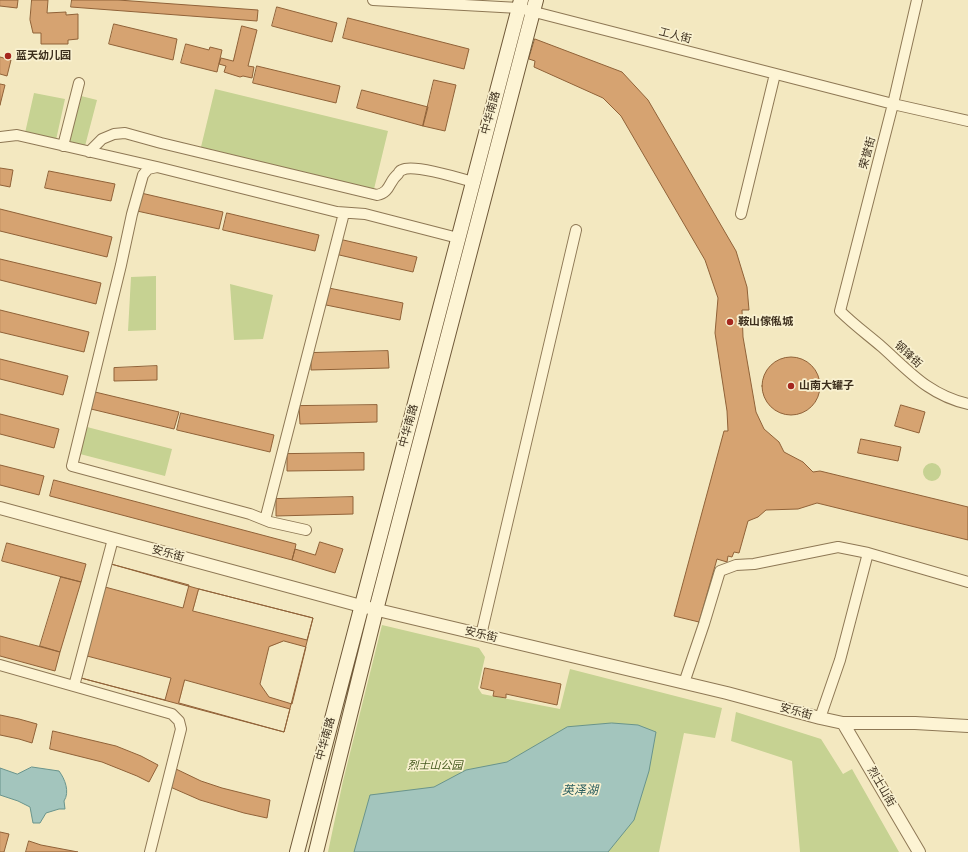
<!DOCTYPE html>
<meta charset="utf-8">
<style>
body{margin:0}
canvas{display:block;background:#f3e8c0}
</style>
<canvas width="968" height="852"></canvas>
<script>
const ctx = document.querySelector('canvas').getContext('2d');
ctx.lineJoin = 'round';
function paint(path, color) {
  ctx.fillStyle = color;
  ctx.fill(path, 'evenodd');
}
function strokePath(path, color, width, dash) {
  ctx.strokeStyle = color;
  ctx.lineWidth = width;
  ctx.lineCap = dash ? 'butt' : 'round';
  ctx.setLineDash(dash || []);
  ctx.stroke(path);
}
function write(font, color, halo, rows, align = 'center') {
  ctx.font = font + ' "Times New Roman","Noto Sans SC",serif';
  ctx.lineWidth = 3.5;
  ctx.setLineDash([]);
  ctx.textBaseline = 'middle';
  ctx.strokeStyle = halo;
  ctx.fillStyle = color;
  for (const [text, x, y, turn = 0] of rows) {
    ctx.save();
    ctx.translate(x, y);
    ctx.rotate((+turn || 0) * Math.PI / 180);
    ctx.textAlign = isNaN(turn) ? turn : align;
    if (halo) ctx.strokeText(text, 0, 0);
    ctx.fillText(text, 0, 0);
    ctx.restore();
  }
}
paint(new Path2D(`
 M215 89 388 131 374 189 201 147Z
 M34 93 65 99 56 140 25 133Z
 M81 96 97 100 85 146 69 142Z
 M156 276V330L128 331 131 277Z
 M230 284 273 295 263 339 234 340Z
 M87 427 172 449 165 476 80 454Z
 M923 472a9 9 0 1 1 18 0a9 9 0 1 1-18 0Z
 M382 625 479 648 485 657 478 688 482 694 560 709 570 669 722 708 715 738 684 733 659 852H328L343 781Z
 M736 712 821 739 843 774 852 769 899 852H800L792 761 731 741Z`), '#c6d292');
const water = new Path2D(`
 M612 723 638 725 656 732 649 771 634 820 608 852H354L370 795 434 787 466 770 507 762 567 727Z
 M32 767 59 771C65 779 70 792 64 801L65 809H59L46 813 40 823H33L30 807 18 801 0 795V768L17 774Z`);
paint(water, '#a3c5bd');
strokePath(water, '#69948c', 1);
const building = new Path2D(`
 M0 0H18L17 8 0 6Z
 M32 0H48L47 13 66 12V15L78 14V39L68 40V44H41V33H33L30 20Z
 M72 0H118L258 10 257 21 71 7Z
 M277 7 337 23 332 42 272 26Z
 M348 18 469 49 464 69 343 38Z
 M114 24 177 39 173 60 109 44Z
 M242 26 257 30 248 66 254 67 252 78 243 76 240 77 224 72 226 66 219 64 221 58 233 61Z
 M535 39 622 72 648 100 736 251 747 287 749 310H742L743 337 756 412 764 429 779 442 784 452 803 462 813 472 820 471 968 507V540L817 503 798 509 766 510 758 517 748 521 739 553 734 552 732 557 728 556 727 562 717 559 699 622 674 616 724 431H728L727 411 715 333 718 298 705 260 621 116 603 98 534 67 535 61 529 59Z
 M186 44 209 50 210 47 222 50 217 72 181 63Z
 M0 57 11 60 7 76 0 74Z
 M257 66 340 86 336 103 253 83Z
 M434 80 456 85 445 131 423 126Z
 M0 84 5 85 0 105Z
 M362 90 428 107 423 126 357 108Z
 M0 168 13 170 10 187 0 185Z
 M49 171 115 184 111 201 45 188Z
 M141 193 223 212 219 229 137 211Z
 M0 209 112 237 107 257 0 231Z
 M227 213 319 235 315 251 223 230Z
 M339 239 417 257 413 272 335 254Z
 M0 259 101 283 96 304 0 280Z
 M329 288 403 303 400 320 326 305Z
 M0 310 89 332 84 352 0 332Z
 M388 351 389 368 311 370V353Z
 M762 386a29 29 0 1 1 58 0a29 29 0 1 1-58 0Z
 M0 359 68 376 63 395 0 379Z
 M157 366V380L114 381V368Z
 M95 392 179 412 174 429 91 409Z
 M377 405V422L300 424 299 406Z
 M901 405 925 412 919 433 895 426Z
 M181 413 274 435 270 452 177 430Z
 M0 414 59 429 54 448 0 434Z
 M861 439 901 447 898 461 858 453Z
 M364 453V470L287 471V454Z
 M0 465 44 476 39 495 0 485Z
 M54 480 296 544 295 549 292 560 50 496Z
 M353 497V514L276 516V499Z
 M320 542 343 549 335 573 292 560 295 549 315 555Z
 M7 543 86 564 81 582 2 561Z
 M111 564 199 589 313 618 284 732 81 678Z
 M111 564 189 585 183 608 105 587Z
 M61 577 81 582 60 652 40 646Z
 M199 589 313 618 307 640 193 611Z
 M0 636 60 652 55 671 0 656Z
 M284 641 306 647 292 704 269 697 260 684 269 647Z
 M87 656 171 678 165 700 81 678Z
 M485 668 561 684 557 705 506 694V698L493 696 494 691 481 688Z
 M185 680 290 709 284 732 179 703Z
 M0 715 19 719 37 724 32 743 19 739 0 735Z
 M53 731 116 746 141 756 158 765 149 782 137 776 102 762 50 749Z
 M176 769 201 781 222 788 270 800 267 818 244 813 200 800 168 786Z
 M0 832 9 834 4 852H0Z
 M29 841 41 845 78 852H26Z`);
paint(building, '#d6a371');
strokePath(building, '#906238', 1);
const minor = new Path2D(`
 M373 0 519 8 893 104 968 121
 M917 0 893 104 840 311C853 324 868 335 882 347 910 372 929 395 968 404
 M0 137 17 135 157 167
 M63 146 79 83
 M89 152 102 139 114 134 125 133 161 143 377 195C391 192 388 182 398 174 399 172 400 170 402 170 413 164 459 178 473 182
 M741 214 775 74
 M265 520 344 213
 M306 530 270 522 250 514 72 466 121 265 132 214 143 175 148 169 157 167 337 212 365 214 458 238
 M481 635 576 230
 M0 665 172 714 179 721 181 729 150 852
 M684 683 704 624 720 571 736 565 754 564 838 547 868 553 968 582
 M74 686 113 539
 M820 718 840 660 868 553`);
const tertiary = new Path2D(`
 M0 508 361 606 727 693 820 718 843 723H915L968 726
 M843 723 919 852`);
const secondary = new Path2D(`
 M297 852 521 0
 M316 852 376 610 536 0`);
strokePath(minor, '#8e7855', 12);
strokePath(tertiary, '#8e7855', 14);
strokePath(secondary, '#705939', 16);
strokePath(minor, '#fdf4d4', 10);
strokePath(tertiary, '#fdf4d4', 12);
strokePath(secondary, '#fdf4d4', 14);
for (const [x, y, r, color] of [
 [8,56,4,"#a5271e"],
 [730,322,4,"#a5271e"],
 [791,386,4,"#a5271e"]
]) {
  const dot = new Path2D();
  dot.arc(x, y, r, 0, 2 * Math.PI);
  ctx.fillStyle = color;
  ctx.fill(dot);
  strokePath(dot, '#f9f1d0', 1.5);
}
write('11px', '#3c2e1c', '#f9f1d0', [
 ["工人街",675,36,14],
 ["中华南路",491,113,-75],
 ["荣誉街",868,153,-75],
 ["钢锋街",908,355,43],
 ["中华南路",409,426,-75],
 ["安乐街",168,554,15],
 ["安乐街",481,635,13],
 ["安乐街",796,712,15],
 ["中华南路",326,739,-75],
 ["烈士山街",881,787,60]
]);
write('bold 11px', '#3c2e1c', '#f9f1d0', [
 ["蓝天幼儿园",16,56],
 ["鞍山傢俬城",738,322],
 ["山南大罐子",799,386]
], 'left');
write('italic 11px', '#475b20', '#f9f1d0', [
 ["烈士山公园",435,766]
]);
write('italic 12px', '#295d5e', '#f9f1d0', [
 ["英泽湖",580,791]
]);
</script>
